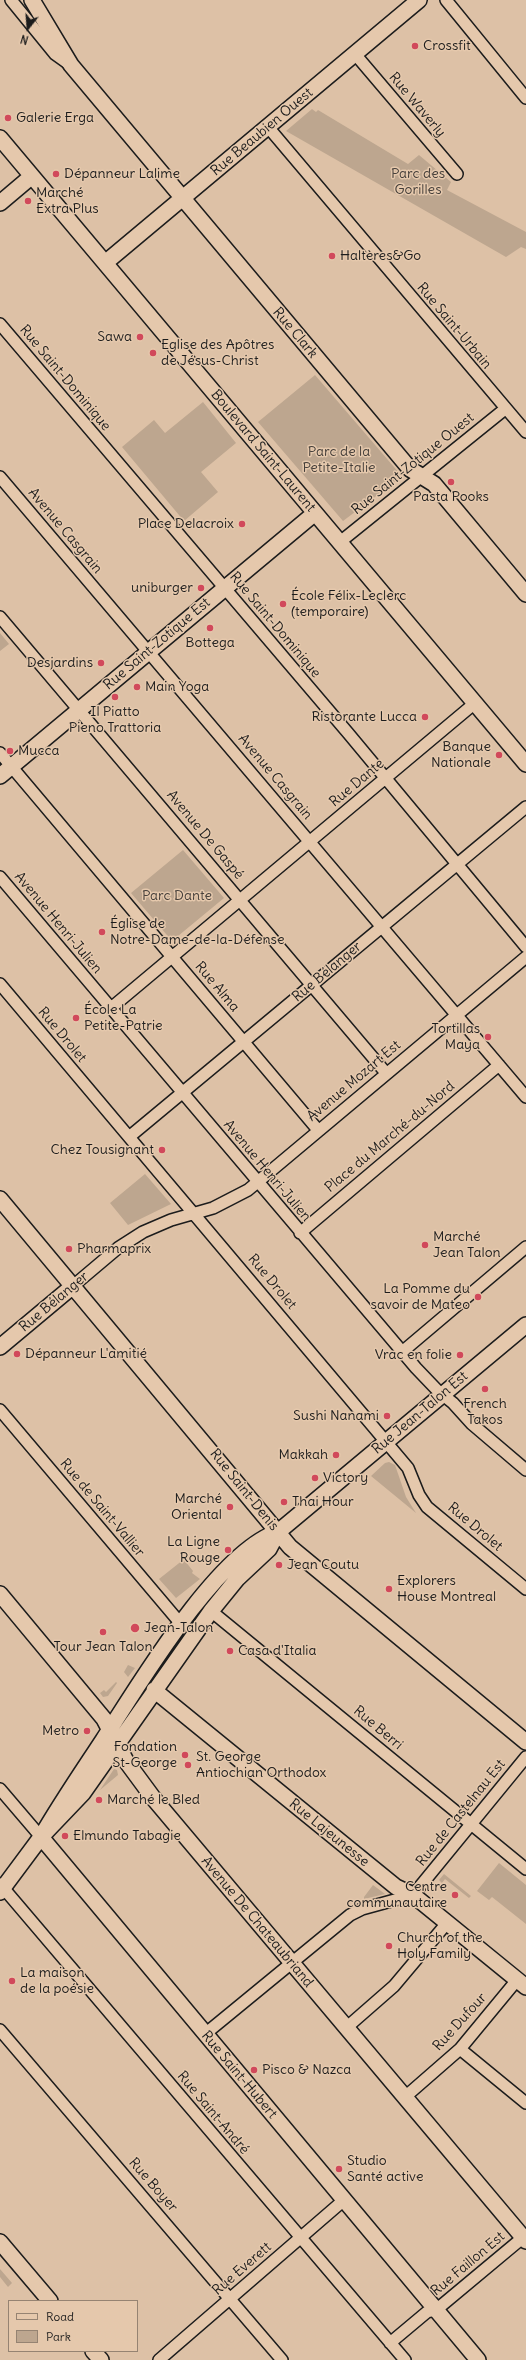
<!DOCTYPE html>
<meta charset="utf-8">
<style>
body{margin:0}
#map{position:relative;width:526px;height:2360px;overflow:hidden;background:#ddc1a6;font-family:Delius,sans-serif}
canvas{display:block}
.legend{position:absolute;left:8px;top:2300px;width:130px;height:52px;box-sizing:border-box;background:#e5c8ac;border:1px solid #958372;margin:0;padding:5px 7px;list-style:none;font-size:12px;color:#1c1c1c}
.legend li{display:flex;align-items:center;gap:8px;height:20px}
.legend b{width:20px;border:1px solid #958372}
.north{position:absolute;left:8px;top:8px;width:40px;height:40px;-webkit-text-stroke:3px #e5c8ac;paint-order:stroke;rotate:197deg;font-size:11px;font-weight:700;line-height:16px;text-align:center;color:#1c1c1c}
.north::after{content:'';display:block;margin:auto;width:14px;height:18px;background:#1c1c1c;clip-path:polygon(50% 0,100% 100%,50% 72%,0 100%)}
</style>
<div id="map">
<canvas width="526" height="2360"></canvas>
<ul class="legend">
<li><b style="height:5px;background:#e5c8ac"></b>Road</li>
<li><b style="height:11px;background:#bda68f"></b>Park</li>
</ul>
<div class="north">N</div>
</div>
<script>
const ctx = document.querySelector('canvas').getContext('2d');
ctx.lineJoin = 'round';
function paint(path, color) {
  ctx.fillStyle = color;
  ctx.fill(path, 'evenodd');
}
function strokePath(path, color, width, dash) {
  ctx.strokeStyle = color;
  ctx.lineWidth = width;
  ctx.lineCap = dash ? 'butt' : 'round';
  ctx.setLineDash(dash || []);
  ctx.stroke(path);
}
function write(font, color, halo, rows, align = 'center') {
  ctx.font = font + ' Delius,sans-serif';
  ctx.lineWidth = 3;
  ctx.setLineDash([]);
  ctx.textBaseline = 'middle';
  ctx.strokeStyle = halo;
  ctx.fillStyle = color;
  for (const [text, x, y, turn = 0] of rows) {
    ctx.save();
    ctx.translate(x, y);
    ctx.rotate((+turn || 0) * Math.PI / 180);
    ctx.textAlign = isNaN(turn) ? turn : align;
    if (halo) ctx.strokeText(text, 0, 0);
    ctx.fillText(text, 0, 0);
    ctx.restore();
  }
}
paint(new Path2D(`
 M312 109 316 112 318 110 408 164 419 155 451 182 447 190 526 232V249L521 247 506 257 286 131Z
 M315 375 400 474V478L343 521 258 422Z
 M203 402 236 443 201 472 218 492 184 521 122 447 154 420 165 433Z
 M0 633 9 644 0 651Z
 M183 850 224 898 172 941 131 893Z
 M145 1174 171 1204 128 1225 110 1203Z
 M389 1462 395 1465 406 1497 416 1513 371 1476 385 1463Z
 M193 1552 185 1561 193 1571 192 1573 200 1579 176 1598 159 1579Z
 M128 1665 135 1668 128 1677 124 1672Z
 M116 1682 117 1683 108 1696 103 1697 100 1693 104 1690 106 1692Z
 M114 1769 117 1770 118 1775 100 1790Z
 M499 1863 526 1885V1924L492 1897 489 1900 477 1891Z
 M444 1874 471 1896 469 1898 445 1879 442 1883 439 1880Z
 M373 1885 385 1894 364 1899V1897Z
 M0 2269 12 2283 8 2287 0 2277Z`), '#bda68f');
const street = new Path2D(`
 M11 0 55 54 69 64
 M446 0 526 98
 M355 54 457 174
 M268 127 526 432
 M0 324 348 733 526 947
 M0 477 526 1097
 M340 542 505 409
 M0 617 386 1073
 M0 753 318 1130
 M0 877 416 1368 438 1391 453 1403 472 1424 526 1470
 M0 984 408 1468 419 1495 427 1507 526 1589
 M111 1008 475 703
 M129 1137 526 807
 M300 1233 499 1065
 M73 1286 118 1248 143 1232 171 1220 213 1208 248 1190 526 957
 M402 1352 526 1247
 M0 1410 181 1624
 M211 1611 526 1869
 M0 1789 41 1837
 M0 1884 405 2360
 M346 2028 394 1986 447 1923
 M0 2030 282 2360
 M205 2034 350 1915 362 1909 413 1895 526 1757
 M460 2049 526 2103
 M405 2097 460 2049 517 1980
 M390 2343 427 2312 436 2310 526 2235
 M159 2360 344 2200`);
const secondary = new Path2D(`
 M32 0 71 65 410 469 434 484 526 594
 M0 138 526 764
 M0 203 32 176
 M105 263 419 0
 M0 776 315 513
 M0 1199 290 1547 526 1742
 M0 1347 73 1286
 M0 1594 104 1719 126 1761 154 1799 526 2241
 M154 1690 396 1887 413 1895 526 1987
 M41 1837C60 1804 82 1772 103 1740 138 1686 218 1551 278 1532L526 1325
 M41 1837 478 2360
 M0 1892 41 1837 83 1793 211 1611 237 1579 269 1549 278 1532
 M0 2242 50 2301
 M93 2351 101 2360`);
strokePath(street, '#1c1c1c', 14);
strokePath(secondary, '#1c1c1c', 18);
strokePath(street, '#e5c8ac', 11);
strokePath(secondary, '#e5c8ac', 15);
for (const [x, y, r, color] of [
 [415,46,4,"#d1495b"],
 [8,118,4,"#d1495b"],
 [56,174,4,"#d1495b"],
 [28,201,4,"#d1495b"],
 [332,256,4,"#d1495b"],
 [140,337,4,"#d1495b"],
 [153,353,4,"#d1495b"],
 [451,482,4,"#d1495b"],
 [242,524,4,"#d1495b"],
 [201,588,4,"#d1495b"],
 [283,604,4,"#d1495b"],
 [210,628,4,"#d1495b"],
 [101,663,4,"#d1495b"],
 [137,687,4,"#d1495b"],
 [115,697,4,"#d1495b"],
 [425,717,4,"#d1495b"],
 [10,751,4,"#d1495b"],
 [499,755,4,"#d1495b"],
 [102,932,4,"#d1495b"],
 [76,1018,4,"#d1495b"],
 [488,1037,4,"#d1495b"],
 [162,1150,4,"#d1495b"],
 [425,1245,4,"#d1495b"],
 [69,1249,4,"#d1495b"],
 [478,1297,4,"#d1495b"],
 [17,1354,4,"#d1495b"],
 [460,1355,4,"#d1495b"],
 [485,1389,4,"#d1495b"],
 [387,1416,4,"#d1495b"],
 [336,1455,4,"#d1495b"],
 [315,1478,4,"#d1495b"],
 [284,1502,4,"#d1495b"],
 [230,1507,4,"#d1495b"],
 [228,1550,4,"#d1495b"],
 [279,1565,4,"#d1495b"],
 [389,1589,4,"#d1495b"],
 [135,1628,5,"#d1495b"],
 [103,1632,4,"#d1495b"],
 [230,1651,4,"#d1495b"],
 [87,1731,4,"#d1495b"],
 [185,1755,4,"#d1495b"],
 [188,1765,4,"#d1495b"],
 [99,1800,4,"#d1495b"],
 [65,1836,4,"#d1495b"],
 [455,1895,4,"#d1495b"],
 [389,1946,4,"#d1495b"],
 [12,1981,4,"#d1495b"],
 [254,2070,4,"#d1495b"],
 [339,2169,4,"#d1495b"]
]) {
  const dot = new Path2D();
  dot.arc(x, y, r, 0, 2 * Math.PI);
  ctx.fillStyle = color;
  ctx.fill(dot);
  strokePath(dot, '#e5c8ac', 1.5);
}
write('14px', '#1c1c1c', '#e5c8ac', [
 ["Crossfit",423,46],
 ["Galerie Erga",16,118],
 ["Dépanneur Lalime",64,174],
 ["Marché",36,193],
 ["Extra Plus",36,209],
 ["Haltères&Go",340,256],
 ["Sawa",132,337,"right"],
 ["Eglise des Apôtres",161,345],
 ["de Jésus-Christ",161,361],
 ["Pasta Pooks",451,497,"center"],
 ["Place Delacroix",234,524,"right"],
 ["uniburger",193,588,"right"],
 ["École Félix-Leclerc",291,596],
 ["(temporaire)",291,612],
 ["Bottega",210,643,"center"],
 ["Desjardins",93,663,"right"],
 ["Main Yoga",145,687],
 ["Il Piatto",115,712,"center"],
 ["Pieno Trattoria",115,728,"center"],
 ["Ristorante Lucca",417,717,"right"],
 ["Banque",491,747,"right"],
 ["Nationale",491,763,"right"],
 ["Mucca",18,751],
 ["Église de",110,924],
 ["Notre-Dame-de-la-Défense",110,940],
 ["École La",84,1010],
 ["Petite-Patrie",84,1026],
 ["Tortillas",480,1029,"right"],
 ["Maya",480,1045,"right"],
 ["Chez Tousignant",154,1150,"right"],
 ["Marché",433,1237],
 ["Jean Talon",433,1253],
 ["Pharmaprix",77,1249],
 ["La Pomme du",470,1289,"right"],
 ["savoir de Mateo",470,1305,"right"],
 ["Dépanneur L'amitié",25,1354],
 ["Vrac en folie",452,1355,"right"],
 ["French",485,1404,"center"],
 ["Takos",485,1420,"center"],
 ["Sushi Nanami",379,1416,"right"],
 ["Makkah",328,1455,"right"],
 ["Victory",323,1478],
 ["Marché",222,1499,"right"],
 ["Oriental",222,1515,"right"],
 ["Thai Hour",292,1502],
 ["La Ligne",220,1542,"right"],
 ["Rouge",220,1558,"right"],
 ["Jean Coutu",287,1565],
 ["Explorers",397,1581],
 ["House Montreal",397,1597],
 ["Jean-Talon",144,1628],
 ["Tour Jean Talon",103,1647,"center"],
 ["Casa d'Italia",238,1651],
 ["Metro",79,1731,"right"],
 ["Fondation",177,1747,"right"],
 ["St-George",177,1763,"right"],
 ["St. George",196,1757],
 ["Antiochian Orthodox",196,1773],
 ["Marché le Bled",107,1800],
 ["Elmundo Tabagie",73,1836],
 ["Centre",447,1887,"right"],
 ["communautaire",447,1903,"right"],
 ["Church of the",397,1938],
 ["Holy Family",397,1954],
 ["La maison",20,1973],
 ["de la poésie",20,1989],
 ["Pisco & Nazca",262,2070],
 ["Studio",347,2161],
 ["Santé active",347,2177]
], 'left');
write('14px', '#1c1c1c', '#e5c8ac', [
 ["Rue Waverly",417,105,50],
 ["Rue Beaubien Ouest",262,132,-40],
 ["Rue Saint-Urbain",454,326,50],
 ["Rue Clark",295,333,50],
 ["Rue Saint-Dominique",65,378,50],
 ["Boulevard Saint-Laurent",263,451,50],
 ["Rue Saint-Zotique Ouest",413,464,-39],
 ["Avenue Casgrain",65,531,50],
 ["Rue Saint-Dominique",275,625,50],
 ["Rue Saint-Zotique Est",157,644,-40],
 ["Avenue Casgrain",275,777,50],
 ["Rue Dante",357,783,-40],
 ["Avenue De Gaspé",205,835,50],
 ["Avenue Henri-Julien",58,923,50],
 ["Rue Bélanger",327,972,-40],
 ["Rue Alma",217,987,50],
 ["Rue Drolet",62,1035,50],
 ["Avenue Mozart Est",354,1081,-40],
 ["Place du Marché-du-Nord",390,1137,-40],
 ["Avenue Henri-Julien",267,1171,50],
 ["Rue Drolet",272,1282,50],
 ["Rue Bélanger",54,1302,-40],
 ["Rue Jean-Talon Est",420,1413,-40],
 ["Rue Saint-Denis",244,1490,51],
 ["Rue de Saint-Vallier",102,1508,50],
 ["Rue Drolet",475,1527,40],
 ["Rue Berri",378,1728,40],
 ["Rue de Castelnau Est",461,1813,-51],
 ["Rue Lajeunesse",329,1833,39],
 ["Avenue De Chateaubriand",257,1922,50],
 ["Rue Dufour",460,2022,-48],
 ["Rue Saint-Hubert",239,2075,50],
 ["Rue Saint-André",213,2113,50],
 ["Rue Boyer",153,2185,49],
 ["Rue Faillon Est",468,2264,-40],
 ["Rue Everett",242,2269,-41]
]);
write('14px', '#443e39', '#e5c8ac', [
 ["Parc des",418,174],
 ["Gorilles",418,190],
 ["Parc de la",339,452],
 ["Petite-Italie",339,468],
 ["Parc Dante",177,896]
]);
</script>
